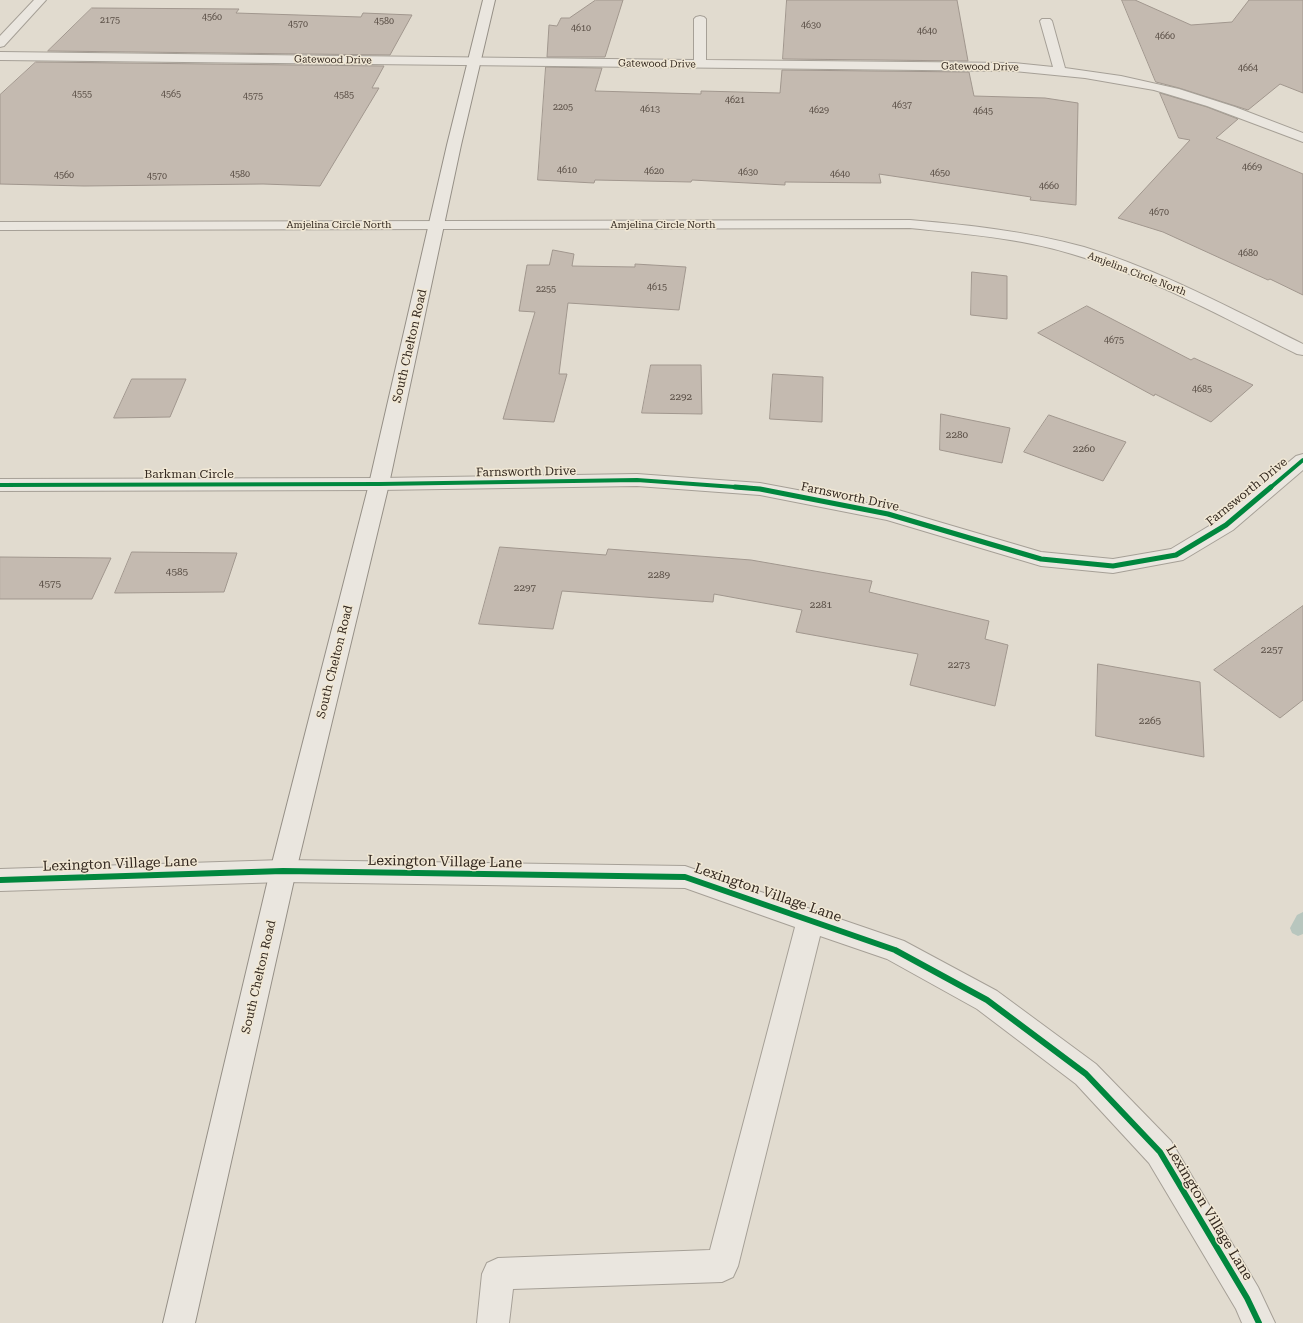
<!DOCTYPE html>
<style>
body{margin:0}
canvas{display:block;background:#e1dbcf}
</style>
<canvas width="1303" height="1323"></canvas>
<script>
const ctx = document.querySelector('canvas').getContext('2d');
ctx.lineJoin = 'round';
function paint(path, color) {
  ctx.fillStyle = color;
  ctx.fill(path, 'evenodd');
}
function strokePath(path, color, width, dash) {
  ctx.strokeStyle = color;
  ctx.lineWidth = width;
  ctx.lineCap = dash ? 'butt' : 'round';
  ctx.setLineDash(dash || []);
  ctx.stroke(path);
}
function write(font, color, halo, rows, align = 'center') {
  ctx.font = font + ' "Roboto Serif",serif';
  ctx.lineWidth = 3;
  ctx.setLineDash([]);
  ctx.textBaseline = 'middle';
  ctx.strokeStyle = halo;
  ctx.fillStyle = color;
  for (const [text, x, y, turn = 0] of rows) {
    ctx.save();
    ctx.translate(x, y);
    ctx.rotate((+turn || 0) * Math.PI / 180);
    ctx.textAlign = isNaN(turn) ? turn : align;
    if (halo) ctx.strokeText(text, 0, 0);
    ctx.fillText(text, 0, 0);
    ctx.restore();
  }
}
paint(new Path2D(`
 M1303 912V934L1298 936 1292 933 1290 928 1297 915Z`), '#b8c6be');
const building = new Path2D(`
 M596 0H623L605 57H547L549 25 557 26 561 18H569Z
 M787 0H957L968 61 783 59Z
 M1122 0H1135L1191 25 1232 22 1249 0H1303V93L1280 84 1248 110 1179 88 1156 82Z
 M92 8 239 9 236 13 361 17 363 13 412 15 390 55 48 51Z
 M36 62 384 66 372 88H379L320 186 263 184 84 186 0 184V95Z
 M546 67 602 68 595 91 701 94V91L780 93 782 70 969 72 974 96 1045 98 1078 103 1076 205 1030 200 1031 197 879 174 881 183 785 182V185L692 180 691 182 595 180 594 183 538 180Z
 M1160 93 1207 107 1238 119 1216 138 1303 174V295L1270 279 1268 280 1163 232 1118 218 1190 140 1179 138Z
 M553 250 574 254 572 266 635 267V264L686 267 679 310 568 303 559 374H567L554 422 503 419 535 312 519 311 527 265H549Z
 M972 272 1007 276V319L971 315Z
 M1087 306 1191 360 1194 358 1253 385 1211 422 1155 394 1154 396 1038 333Z
 M651 365H701L702 414 642 413Z
 M773 374 823 377 822 422 770 419Z
 M132 379H186L170 417 114 418Z
 M941 414 1010 428 1002 463 940 450Z
 M1049 415 1126 442 1103 481 1024 452Z
 M500 547 606 555 608 549 751 560 872 581 869 592 989 621 985 639 1008 645 995 706 910 685 918 654 796 632 802 610 714 594 713 602 562 591 553 629 479 624Z
 M132 552 237 553 224 592 115 593Z
 M0 557 111 558 92 599H0Z
 M1303 606V700L1280 718 1214 670Z
 M1098 664 1200 682 1204 757 1096 736Z`);
paint(building, '#c4bab0');
strokePath(building, '#a1978e', 1);
const minor = new Path2D(`
 M34 0H46L4 46 0 47V36Z
 M700 16 704 17 706 19V60L1014 63 1053 67 1040 21 1042 19H1050L1052 21 1065 68 1121 76 1179 89 1235 107 1303 133V142L1207 106 1154 90 1085 78 1014 71 0 60V52L694 60V19L696 17Z
 M910 220C968 225 1027 231 1084 247 1160 270 1232 309 1303 344V355L1297 354C1224 318 1151 277 1072 254 1020 238 964 234 910 228L0 230V222Z
 M1303 454V470L1233 530 1183 560 1113 573 1041 566 887 520 760 495 637 486 379 490 0 491V479L379 478 637 474 760 483 888 507 1041 552 1113 559 1171 549 1219 520 1296 456Z
 M283 860 685 866 904 941 997 991 1096 1064 1171 1141 1258 1287 1275 1323H1242L1236 1309 1149 1163 1076 1084 977 1009 887 959 820 936 738 1266 733 1277 722 1282 513 1289 509 1323H477L482 1274 487 1263 498 1258 710 1250 795 927 685 888 283 882 0 891V869Z`);
const secondary = new Path2D(`
 M483 0H495L461 145 389 484 296 871 195 1323H163L270 871 369 484 447 145Z`);
strokePath(minor, '#a6a097', 2);
strokePath(secondary, '#969087', 2);
paint(minor, '#eae6df');
paint(secondary, '#eae6df');
strokePath(new Path2D(`
 M0 485 379 484 637 480 749 488
 M1270 488 1303 460`), '#00873e', 4);
strokePath(new Path2D(`
 M735 487 760 489 888 514 1041 559 1113 566 1176 555 1226 525 1271 487`), '#00873e', 5);
strokePath(new Path2D(`
 M0 880 283 871 685 877 895 950 987 1000 1086 1074 1160 1152 1247 1298 1259 1323`), '#00873e', 6);
write('9px', '#584d44', null, [
 ["4560",212,17],
 ["2175",110,20],
 ["4580",384,21],
 ["4570",298,24],
 ["4630",811,25],
 ["4610",581,28],
 ["4640",927,31],
 ["4660",1165,36],
 ["4664",1248,68],
 ["4555",82,94],
 ["4565",171,94],
 ["4585",344,95],
 ["4575",253,96],
 ["4621",735,100],
 ["4637",902,105],
 ["2205",563,107],
 ["4613",650,109],
 ["4629",819,110],
 ["4645",983,111],
 ["4669",1252,167],
 ["4610",567,170],
 ["4620",654,171],
 ["4630",748,172],
 ["4650",940,173],
 ["4580",240,174],
 ["4640",840,174],
 ["4560",64,175],
 ["4570",157,176],
 ["4660",1049,186],
 ["4670",1159,212],
 ["4680",1248,253],
 ["4615",657,287],
 ["2255",546,289],
 ["4675",1114,340],
 ["4685",1202,389]
]);
write('10px', '#342920', '#f1e8d5', [
 ["Gatewood Drive",333,60,1],
 ["Gatewood Drive",657,64,1],
 ["Gatewood Drive",980,67,1],
 ["Amjelina Circle North",339,225],
 ["Amjelina Circle North",663,225],
 ["Amjelina Circle North",1137,274,21]
]);
write('10px', '#584d44', null, [
 ["2292",681,397],
 ["2280",957,435],
 ["2260",1084,449],
 ["4585",177,572],
 ["2289",659,575],
 ["4575",50,584],
 ["2297",525,588],
 ["2281",821,605],
 ["2257",1272,650],
 ["2273",959,665],
 ["2265",1150,721]
]);
write('12px', '#342920', '#f1e8d5', [
 ["South Chelton Road",410,346,-77],
 ["Farnsworth Drive",526,472,-1],
 ["Barkman Circle",189,474],
 ["Farnsworth Drive",1247,492,-39],
 ["Farnsworth Drive",850,497,12],
 ["South Chelton Road",335,662,-76],
 ["South Chelton Road",259,977,-77]
]);
write('14px', '#342920', '#f1e8d5', [
 ["Lexington Village Lane",445,862,1],
 ["Lexington Village Lane",120,864,-2],
 ["Lexington Village Lane",768,893,19],
 ["Lexington Village Lane",1209,1213,59]
]);
</script>
